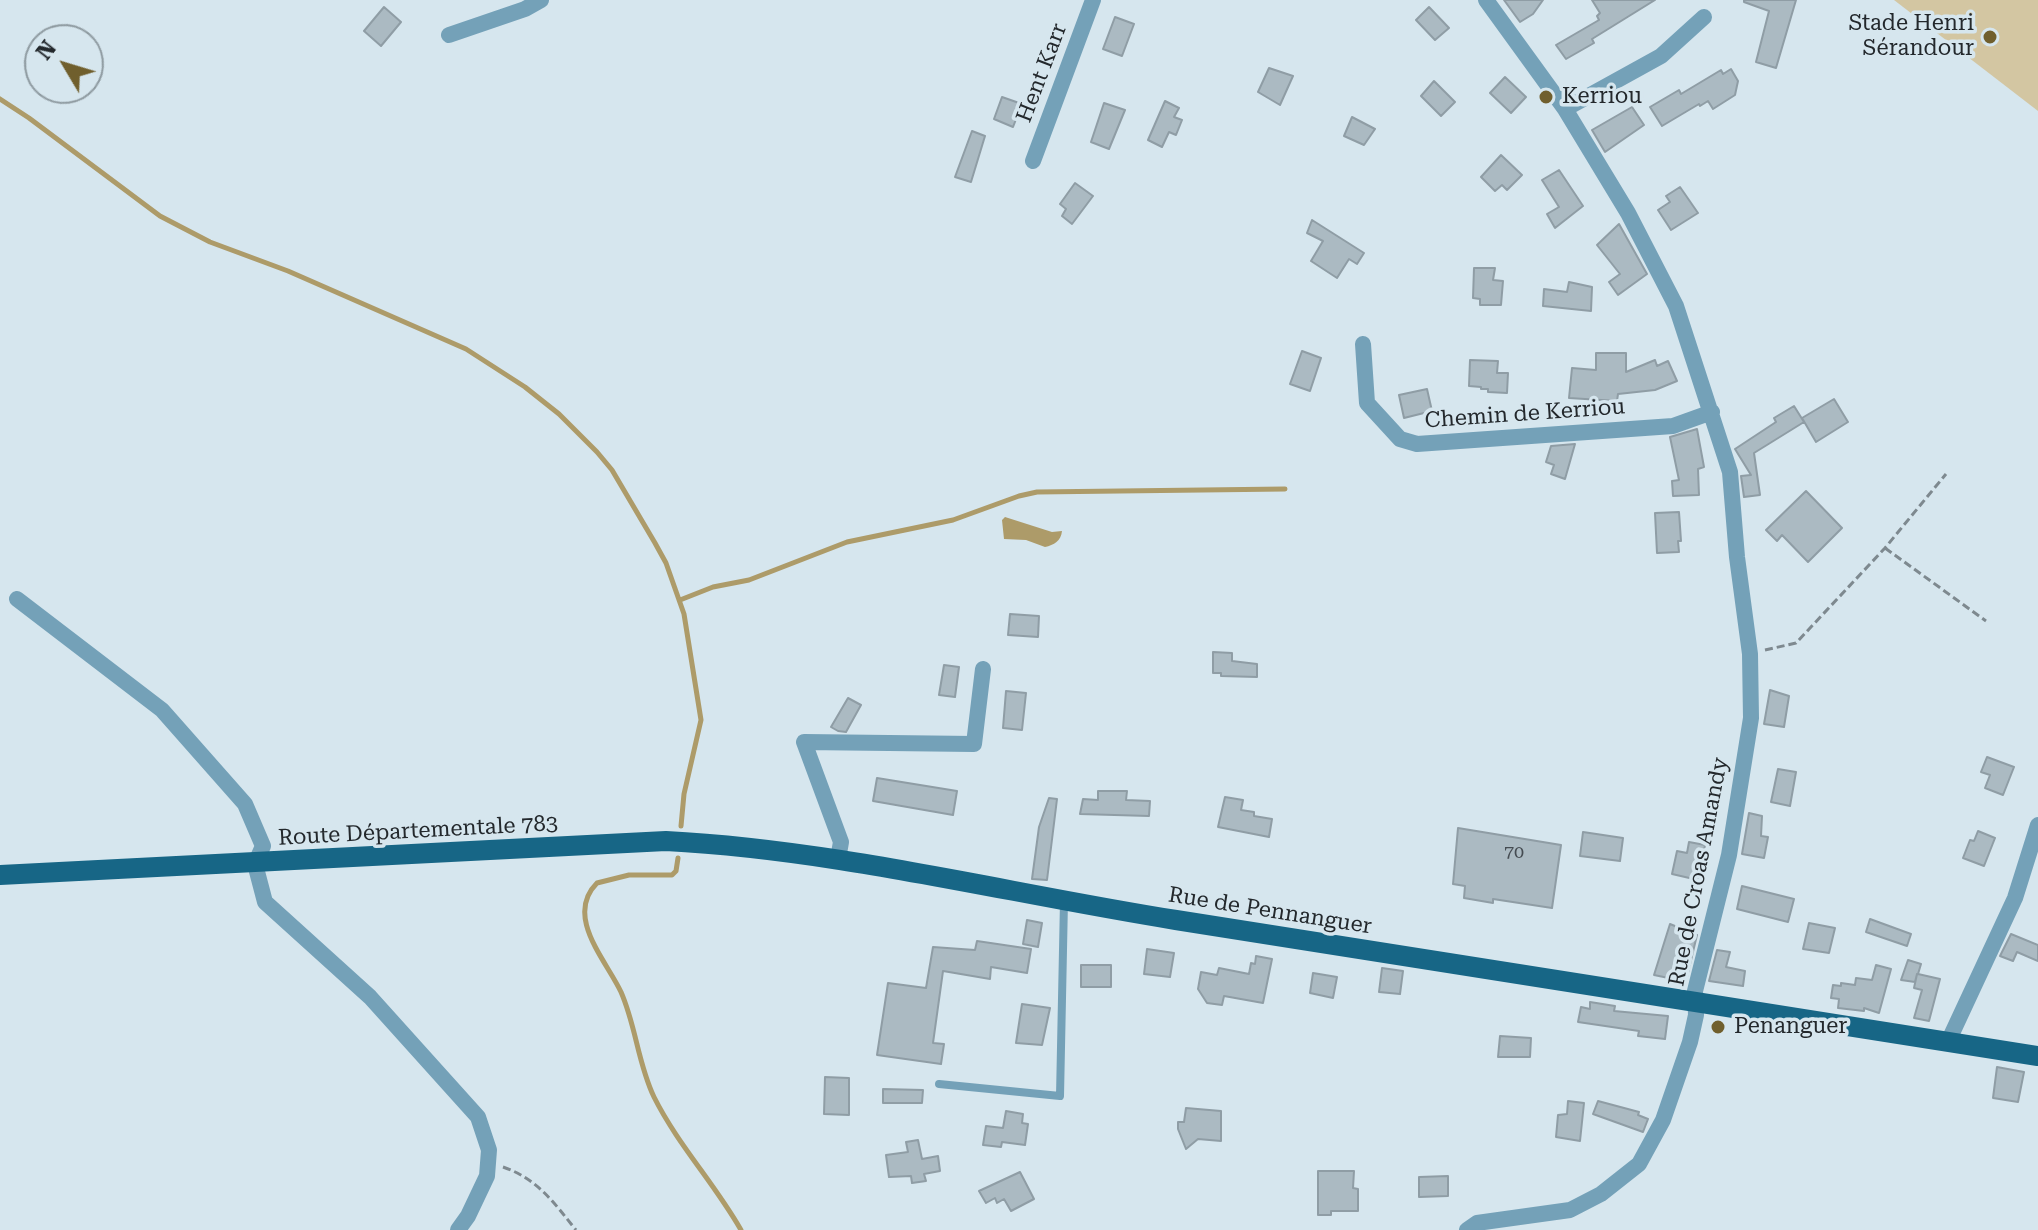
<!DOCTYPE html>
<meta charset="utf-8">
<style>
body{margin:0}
#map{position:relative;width:2038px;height:1230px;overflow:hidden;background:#d6e6ee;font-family:"Roboto Serif",serif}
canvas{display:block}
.north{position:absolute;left:24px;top:24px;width:80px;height:80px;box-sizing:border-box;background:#d6e6ee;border:2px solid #8e9aa0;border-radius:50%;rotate:308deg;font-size:22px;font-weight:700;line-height:32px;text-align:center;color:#23282c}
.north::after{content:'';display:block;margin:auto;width:28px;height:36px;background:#705f2d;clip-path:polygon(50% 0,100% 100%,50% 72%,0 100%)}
</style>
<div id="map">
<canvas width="2038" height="1230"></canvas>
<div class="north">N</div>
</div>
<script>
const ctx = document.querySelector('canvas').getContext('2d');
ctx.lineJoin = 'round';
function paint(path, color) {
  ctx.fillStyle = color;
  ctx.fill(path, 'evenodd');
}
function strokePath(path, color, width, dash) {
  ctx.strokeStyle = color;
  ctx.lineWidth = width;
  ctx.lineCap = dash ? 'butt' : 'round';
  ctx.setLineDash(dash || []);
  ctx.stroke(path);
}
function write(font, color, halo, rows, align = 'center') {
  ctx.font = font + ' "Roboto Serif",serif';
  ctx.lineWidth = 7;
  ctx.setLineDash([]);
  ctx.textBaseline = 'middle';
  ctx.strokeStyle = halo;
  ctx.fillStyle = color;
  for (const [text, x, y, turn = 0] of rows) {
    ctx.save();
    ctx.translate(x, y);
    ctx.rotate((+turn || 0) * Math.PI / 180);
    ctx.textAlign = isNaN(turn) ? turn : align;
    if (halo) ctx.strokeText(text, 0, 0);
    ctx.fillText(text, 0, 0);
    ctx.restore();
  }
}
paint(new Path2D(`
 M1894 0H2038V111Z`), '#d3c6a2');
paint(new Path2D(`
 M1005 517 1052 532 1062 531C1061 541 1054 545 1045 547L1026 540 1004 539 1002 520Z`), '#ad9b69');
strokePath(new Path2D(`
 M0 99 29 118 160 216 210 242 288 271 466 349 525 387 559 414 597 452 612 470 655 543 666 563 684 614 701 720 684 794 681 826
 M680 600 713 587 749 580 847 542 953 520 1019 496 1037 492 1285 489
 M678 858 676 871 672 875H629L597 883C564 916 606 960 621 992 636 1026 638 1064 654 1097 678 1145 715 1184 741 1230`), '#ad9b69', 5);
const building = new Path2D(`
 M1504 0H1543L1533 14 1520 22Z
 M1592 0H1655L1592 39 1594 43 1566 59 1556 45 1599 20 1597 16 1600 13Z
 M1744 0H1796L1776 68 1756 62 1769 11 1744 2Z
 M384 7 401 22 381 46 364 31Z
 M1429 7 1449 28 1435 40 1416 20Z
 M1115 17 1134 24 1122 56 1103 49Z
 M1269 68 1293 76 1280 105 1258 92Z
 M1731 69 1738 81 1735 95 1713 109 1708 101 1700 106 1699 104 1662 126 1650 107 1679 90 1681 94 1721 70 1723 74Z
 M1505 77 1526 97 1511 113 1490 93Z
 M1434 81 1455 102 1441 116 1421 96Z
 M1002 97 1022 104 1013 127 994 119Z
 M1165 101 1179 108 1174 117 1182 120 1176 135 1169 132 1162 147 1148 140Z
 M1104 103 1125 110 1109 149 1091 142Z
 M1632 107 1644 125 1605 152 1592 130Z
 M1352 117 1375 129 1364 145 1344 136Z
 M972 131 985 136 971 182 955 177Z
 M1501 155 1522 175 1507 190 1502 185 1495 191 1481 177Z
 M1559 170 1583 206 1555 228 1547 214 1559 207 1542 180Z
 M1075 183 1093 196 1072 224 1062 216 1066 209 1060 204Z
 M1680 187 1698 213 1671 230 1658 210 1670 202 1666 196Z
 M1312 220 1364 253 1357 264 1349 259 1337 278 1311 261 1323 241 1307 233Z
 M1619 224 1647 274 1618 295 1609 282 1620 274 1597 245Z
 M1474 268H1495L1493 280 1503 281 1501 305H1480V299L1473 298Z
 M1569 282 1592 287 1591 311 1543 306 1544 289 1567 292Z
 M1302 351 1321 358 1310 391 1290 384Z
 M1596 353H1626V372L1655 360 1657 366 1668 361 1677 381 1655 390 1618 394 1617 401 1569 398 1572 368 1596 370Z
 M1470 360 1498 361 1497 373H1508L1507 393 1488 392V389H1481V387L1469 386Z
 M1427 389 1432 411 1404 418 1399 395Z
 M1834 399 1848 422 1816 442 1802 418Z
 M1794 406 1804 422 1754 453 1760 495 1744 497 1741 476 1751 475 1735 449 1776 422 1774 418Z
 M1697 429 1704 467 1698 469 1699 495 1673 496 1672 481 1679 480 1670 437Z
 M1575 444 1565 479 1551 474 1554 465 1546 462 1551 446Z
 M1806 491 1842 528 1808 562 1782 535 1777 541 1766 530Z
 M1679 512 1681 541H1678L1679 552 1657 553 1655 513Z
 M1010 614 1039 616 1038 637 1008 635Z
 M1213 652 1232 653V661L1257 664V677L1221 676V673H1213Z
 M944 665 959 667 955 697 939 695Z
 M1770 690 1789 696 1784 727 1764 724Z
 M1006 691 1026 693 1022 730 1003 728Z
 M848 698 861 705 846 732 838 731 831 727Z
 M1987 757 2014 767 2003 795 1985 788 1990 775 1981 772Z
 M1778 769 1796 772 1790 806 1771 802Z
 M877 778 957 791 953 815 873 801Z
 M1098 791H1127L1126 800 1150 801 1149 816 1080 814 1083 799 1098 800Z
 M1225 797 1243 800 1241 810 1254 812V816L1272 819 1269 837 1218 827Z
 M1049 798 1057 799 1047 880 1032 879 1039 827Z
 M1749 813 1762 816 1761 836 1768 837 1764 858 1742 854Z
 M1458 828 1561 845 1552 908 1493 899V903L1464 898 1465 886 1453 884Z
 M1978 831 1995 838 1984 866 1963 858 1970 840 1974 841Z
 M1583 832 1623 838 1620 861 1580 856Z
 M1689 842 1705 845 1698 880 1672 874 1677 851 1687 853Z
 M1742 886 1794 899 1788 922 1737 909Z
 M1870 919 1911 934 1907 946 1866 932Z
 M1027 920 1042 923 1038 947 1023 944Z
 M1809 923 1835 928 1829 953 1803 949Z
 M1670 924 1697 935 1687 977 1684 976 1683 981 1654 975Z
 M2011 934 2038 945V961L2017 952 2013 961 2000 956Z
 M977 941 1031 949 1027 973 991 967 990 979 943 971 933 1043 944 1044 941 1064 877 1055 888 983 926 988 933 947 975 950Z
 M1147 949 1174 953 1170 977 1144 974Z
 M1717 950 1730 952 1726 967 1745 971 1743 986 1709 981Z
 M1256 956 1272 959 1263 1003 1224 996 1222 1005 1207 1003 1198 989 1201 972 1217 975 1219 968 1249 974 1251 963 1255 964Z
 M1908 960 1921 964 1918 974 1940 979 1929 1021 1914 1018 1922 990 1914 988 1917 974 1915 982 1901 980Z
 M1081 965H1111V987H1081Z
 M1876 965 1891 969 1879 1013 1864 1008V1011L1838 1008 1839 999 1831 998 1833 985 1841 986V983L1855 985 1856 978 1872 980Z
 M1382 968 1403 971 1400 994 1379 992Z
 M1313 973 1337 977 1333 998 1310 993Z
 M1590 1002 1615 1006 1614 1011 1668 1016 1665 1039 1638 1036 1639 1031 1578 1022 1581 1007 1590 1009Z
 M1022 1004 1050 1008 1042 1045 1016 1043Z
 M1500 1036 1531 1038 1530 1057H1498Z
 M1997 1067 2024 1072 2018 1102 1993 1098Z
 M825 1077 849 1078V1115L824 1114Z
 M883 1089 923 1090 922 1103H883Z
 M1568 1101 1584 1103 1580 1141 1556 1137 1558 1115 1567 1114Z
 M1598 1101 1639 1112 1638 1115 1648 1119 1643 1132 1593 1114Z
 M1186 1108 1221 1111V1141L1198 1139 1186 1149 1178 1129V1122H1184Z
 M1006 1111 1023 1114 1022 1123 1028 1124 1025 1145 1002 1142 1001 1147 983 1145 986 1126 1003 1128Z
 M918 1140 922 1159 938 1156 940 1171 924 1174 926 1181 912 1183 911 1176 889 1177 886 1155 908 1152 906 1142Z
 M1318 1171H1354L1353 1188 1358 1189V1211H1331V1215H1318Z
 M1020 1172 1034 1199 1011 1211 1004 1199 997 1203 995 1198 986 1203 979 1191Z
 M1448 1176V1196L1419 1197V1177Z`);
paint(building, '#abbac2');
strokePath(building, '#8f9da5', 2);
strokePath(new Path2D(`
 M1885 548 1986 621
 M1765 650 1796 643 1885 548 1946 474
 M503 1167C538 1179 554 1203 576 1230`), '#7e898f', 3, [8, 4]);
strokePath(new Path2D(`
 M939 1084 1060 1096 1064 901`), '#74a1b8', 8);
strokePath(new Path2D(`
 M449 35 525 9 541 0
 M1565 109 1661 56 1704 17
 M1033 161 1093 0
 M1363 344 1367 403 1400 439 1417 444 1673 426 1712 412
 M17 599 162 710 245 804 263 846 255 864 265 902 370 997 478 1117 489 1150 487 1176 468 1216 458 1230
 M838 859 841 842 804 742 974 744 983 669
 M1948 1042 2015 898 2038 825
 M1467 1230 1477 1223 1570 1210 1601 1194 1639 1164 1663 1120 1690 1042 1696 1015 1695 991 1729 855 1751 718 1750 654 1737 557 1730 472 1676 306 1628 213 1565 109 1486 0`), '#74a1b8', 16);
strokePath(new Path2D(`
 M0 875 666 841C838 850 1006 893 1176 920 1463 966 1751 1010 2038 1056`), '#176686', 20);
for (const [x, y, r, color] of [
 [1990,37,8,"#705f2d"],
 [1546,97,8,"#705f2d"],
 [1718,1027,8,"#705f2d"]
]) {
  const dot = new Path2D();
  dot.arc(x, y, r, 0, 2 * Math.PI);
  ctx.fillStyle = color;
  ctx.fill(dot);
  strokePath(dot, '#d6e6ee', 3);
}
write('18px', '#454c52', null, [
 ["70",1514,853]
]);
write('22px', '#23282c', '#d6e6ee', [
 ["Stade Henri",1974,24,"right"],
 ["Sérandour",1974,49,"right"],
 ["Kerriou",1562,97],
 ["Penanguer",1734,1027]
], 'left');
write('22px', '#23282c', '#d6e6ee', [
 ["Hent Karr",1042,73,-69],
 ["Chemin de Kerriou",1525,414,-4],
 ["Route Départementale 783",418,831,-3],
 ["Rue de Croas Amandy",1699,872,-79],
 ["Rue de Pennanguer",1270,911,9]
]);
</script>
